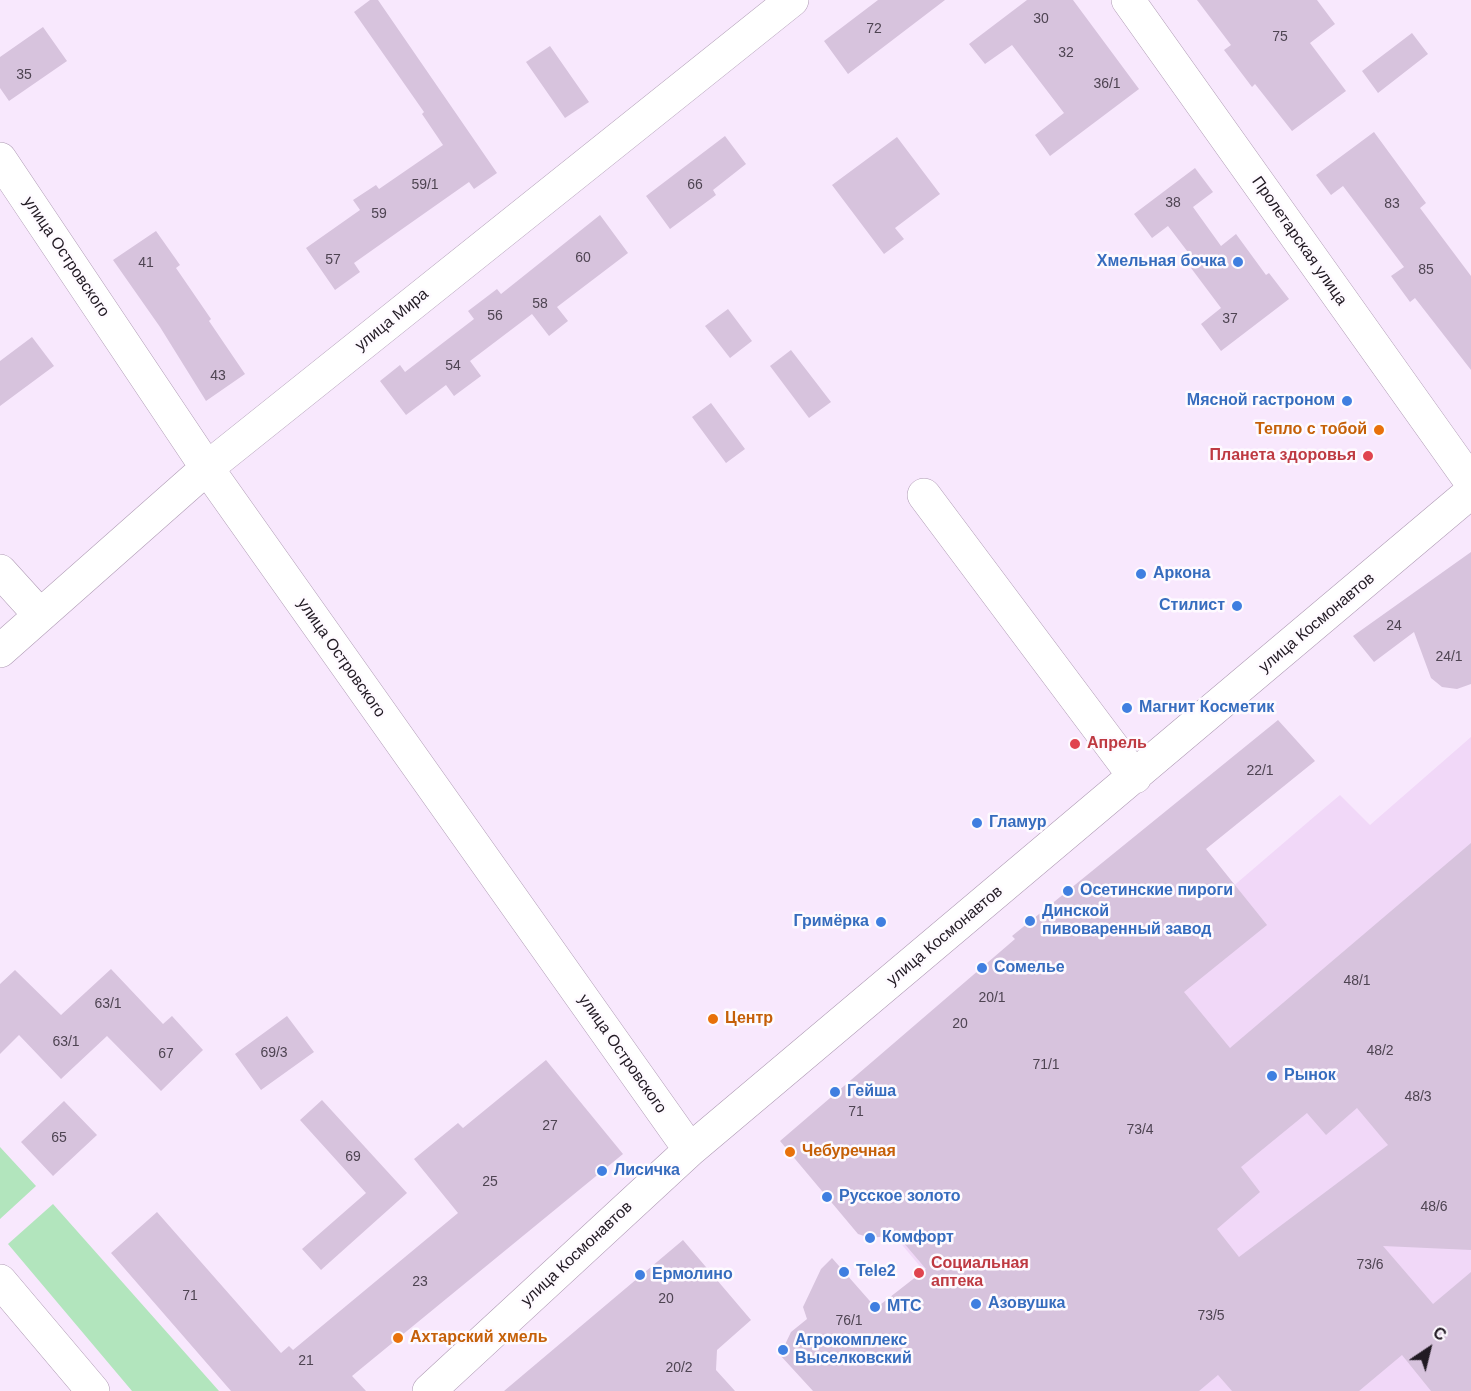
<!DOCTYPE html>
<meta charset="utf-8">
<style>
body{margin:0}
#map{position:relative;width:1471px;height:1391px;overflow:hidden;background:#f8e8fd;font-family:Arial,sans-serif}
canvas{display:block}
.north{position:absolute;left:1399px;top:1319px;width:60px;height:60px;-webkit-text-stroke:4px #fefaff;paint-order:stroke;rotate:35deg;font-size:16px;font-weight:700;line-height:24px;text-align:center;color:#211a23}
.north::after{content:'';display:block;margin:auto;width:21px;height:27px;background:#211a23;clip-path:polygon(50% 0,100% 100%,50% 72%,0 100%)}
</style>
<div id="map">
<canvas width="1471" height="1391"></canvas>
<div class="north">С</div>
</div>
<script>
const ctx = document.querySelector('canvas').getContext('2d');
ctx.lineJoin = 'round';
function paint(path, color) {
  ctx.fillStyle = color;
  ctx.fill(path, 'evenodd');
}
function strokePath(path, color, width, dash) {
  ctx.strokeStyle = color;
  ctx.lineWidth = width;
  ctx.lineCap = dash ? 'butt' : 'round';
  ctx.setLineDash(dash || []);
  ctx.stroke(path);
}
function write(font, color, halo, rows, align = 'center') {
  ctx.font = font + ' Arial,sans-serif';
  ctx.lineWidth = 5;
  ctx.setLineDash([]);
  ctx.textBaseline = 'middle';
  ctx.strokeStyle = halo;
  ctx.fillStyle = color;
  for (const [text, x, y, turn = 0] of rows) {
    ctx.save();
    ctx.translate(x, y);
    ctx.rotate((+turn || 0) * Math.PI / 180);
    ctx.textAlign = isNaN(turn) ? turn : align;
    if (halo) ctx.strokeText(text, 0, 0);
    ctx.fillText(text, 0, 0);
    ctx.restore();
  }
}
paint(new Path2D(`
 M1471 737V1391H1025L887 1227 1231 888 1315 816 1340 795 1370 825Z`), '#f1d8f8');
paint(new Path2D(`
 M0 1147 36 1186 0 1219Z
 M53 1204 219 1391H132L8 1244Z`), '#b2e5bd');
paint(new Path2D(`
 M370 0H378L497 173 474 189 469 182 405 227 354 263 360 272 335 290 306 248 360 210 353 200 376 185 379 189 443 145 422 114 424 112 354 12Z
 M878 0H945L848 74 824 41Z
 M1027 0H1073L1139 89 1050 156 1035 135 1064 113 1012 45 985 64 969 44Z
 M1197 0H1317L1335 24 1310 43 1346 91 1292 131 1255 84 1252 87 1224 50 1231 45Z
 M43 27 67 61 9 101 0 88V57Z
 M1412 33 1428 54 1378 93 1362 71Z
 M550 46 589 102 565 118 526 62Z
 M1374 132 1426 203 1420 208 1471 276V370L1415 298 1410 302 1391 276 1404 267 1343 186 1331 195 1316 175Z
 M725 136 746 164 713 190 716 195 670 229 646 196Z
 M897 137 940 194 895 228 904 239 884 254 832 185Z
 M1195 168 1213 192 1193 207 1221 246 1236 234 1266 275 1269 273 1289 299 1221 351 1201 324 1221 308 1191 268 1197 264 1168 226 1152 238 1134 214Z
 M600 215 628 253 557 307 568 321 549 336 532 314 470 361 481 376 454 396 446 385 406 415 380 381 400 365 405 372 474 319 468 311 497 289 501 294Z
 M156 231 180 265 176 268 211 319 209 321 245 374 206 401 160 327 113 260Z
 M728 309 752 341 730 358 705 326Z
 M32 337 54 366 0 406V361Z
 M791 350 831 402 809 418 770 366Z
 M711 403 745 449 726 463 692 417Z
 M1471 552V684L1457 689 1442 687 1431 678 1414 632 1374 662 1353 636Z
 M1278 720 1315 761 1206 849 1267 925 1184 992 1230 1048 1471 843V1250L1383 1246 1433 1304 1471 1272V1391H1431L1402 1355 1359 1391H1232L1218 1375 1199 1391H813L780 1355 791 1332 807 1319 803 1307 821 1269 832 1258 876 1308 926 1269 897 1235 870 1238 858 1234 780 1141 1015 939 1012 936ZM1357 1108 1388 1145 1239 1257 1217 1229 1260 1192 1241 1167 1307 1113 1326 1135Z
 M111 969 163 1024 172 1016 203 1050 161 1091 107 1036 61 1079 19 1035 0 1054V984L15 970 61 1015Z
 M287 1016 314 1052 261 1090 235 1054Z
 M546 1060 623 1154 352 1376 366 1391H231L111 1253 157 1212 281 1353 289 1346 293 1350 458 1213 414 1159 458 1123 463 1128Z
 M322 1100 407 1193 321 1270 302 1249 366 1193 300 1120Z
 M64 1101 97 1135 53 1176 21 1142Z
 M683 1240 751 1320 717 1350 716 1370 735 1391H504Z`), '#d7c3dd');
const minor = new Path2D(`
 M1128 0 1471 482
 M0 159 207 468 690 1150
 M924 495 1135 777
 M0 571 39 614
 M0 651 207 468 792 0
 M0 1281 93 1391
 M429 1391 690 1150 1471 492`);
strokePath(minor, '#af9bb4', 34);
strokePath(minor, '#fff', 33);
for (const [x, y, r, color] of [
 [1238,262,6,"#3f7fe0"],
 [1347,401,6,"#3f7fe0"],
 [1379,430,6,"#e8710a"],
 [1368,456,6,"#e0444e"],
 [1141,574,6,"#3f7fe0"],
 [1237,606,6,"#3f7fe0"],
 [1127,708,6,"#3f7fe0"],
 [1075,744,6,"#e0444e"],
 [977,823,6,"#3f7fe0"],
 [1068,891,6,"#3f7fe0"],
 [1030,921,6,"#3f7fe0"],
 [881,922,6,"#3f7fe0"],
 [982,968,6,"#3f7fe0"],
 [713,1019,6,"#e8710a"],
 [1272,1076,6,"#3f7fe0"],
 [835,1092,6,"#3f7fe0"],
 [790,1152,6,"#e8710a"],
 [602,1171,6,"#3f7fe0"],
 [827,1197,6,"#3f7fe0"],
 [870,1238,6,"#3f7fe0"],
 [844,1272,6,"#3f7fe0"],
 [919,1273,6,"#e0444e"],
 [640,1275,6,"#3f7fe0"],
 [976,1304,6,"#3f7fe0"],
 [875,1307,6,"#3f7fe0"],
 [398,1338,6,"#e8710a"],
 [783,1350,6,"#3f7fe0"]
]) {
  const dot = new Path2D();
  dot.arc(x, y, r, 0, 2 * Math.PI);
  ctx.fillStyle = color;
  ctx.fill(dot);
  strokePath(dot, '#fefaff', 2);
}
write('14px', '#4e4452', null, [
 ["30",1041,19],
 ["72",874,29],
 ["75",1280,37],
 ["32",1066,53],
 ["35",24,75],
 ["36/1",1107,84],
 ["59/1",425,185],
 ["66",695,185],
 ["38",1173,203],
 ["83",1392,204],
 ["59",379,214],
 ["60",583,258],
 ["57",333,260],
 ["41",146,263],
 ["85",1426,270],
 ["58",540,304],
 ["56",495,316],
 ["37",1230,319],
 ["54",453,366],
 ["43",218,376],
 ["24",1394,626],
 ["24/1",1449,657],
 ["22/1",1260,771],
 ["48/1",1357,981],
 ["20/1",992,998],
 ["63/1",108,1004],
 ["20",960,1024],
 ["63/1",66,1042],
 ["48/2",1380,1051],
 ["69/3",274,1053],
 ["67",166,1054],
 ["71/1",1046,1065],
 ["48/3",1418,1097],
 ["71",856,1112],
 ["27",550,1126],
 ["73/4",1140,1130],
 ["65",59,1138],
 ["69",353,1157],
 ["25",490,1182],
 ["48/6",1434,1207],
 ["73/6",1370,1265],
 ["23",420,1282],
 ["71",190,1296],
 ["20",666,1299],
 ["73/5",1211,1316],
 ["76/1",849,1321],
 ["21",306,1361],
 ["20/2",679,1368]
]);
write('16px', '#211a23', '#fefaff', [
 ["Пролетарская улица",1299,241,55],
 ["улица Островского",66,257,56],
 ["улица Мира",392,320,-39],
 ["улица Космонавтов",1317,623,-40],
 ["улица Островского",341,658,55],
 ["улица Космонавтов",945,936,-40],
 ["улица Островского",622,1054,55],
 ["улица Космонавтов",577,1254,-43]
]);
write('bold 16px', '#366cbe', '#fefaff', [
 ["Хмельная бочка",1226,262,"right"],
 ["Мясной гастроном",1335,401,"right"],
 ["Аркона",1153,574],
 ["Стилист",1225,606,"right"],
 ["Магнит Косметик",1139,708],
 ["Гламур",989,823],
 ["Осетинские пироги",1080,891],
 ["Динской",1042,912],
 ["пивоваренный завод",1042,930],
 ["Гримёрка",869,922,"right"],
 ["Сомелье",994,968],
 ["Рынок",1284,1076],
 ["Гейша",847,1092],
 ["Лисичка",614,1171],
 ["Русское золото",839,1197],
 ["Комфорт",882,1238],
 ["Tele2",856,1272],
 ["Ермолино",652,1275],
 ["Азовушка",988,1304],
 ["МТС",887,1307],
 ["Агрокомплекс",795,1341],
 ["Выселковский",795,1359]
], 'left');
write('bold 16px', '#c56008', '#fefaff', [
 ["Тепло с тобой",1367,430,"right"],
 ["Центр",725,1019],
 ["Чебуречная",802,1152],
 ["Ахтарский хмель",410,1338]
], 'left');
write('bold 16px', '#be3a42', '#fefaff', [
 ["Планета здоровья",1356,456,"right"],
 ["Апрель",1087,744],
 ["Социальная",931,1264],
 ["аптека",931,1282]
], 'left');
</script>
